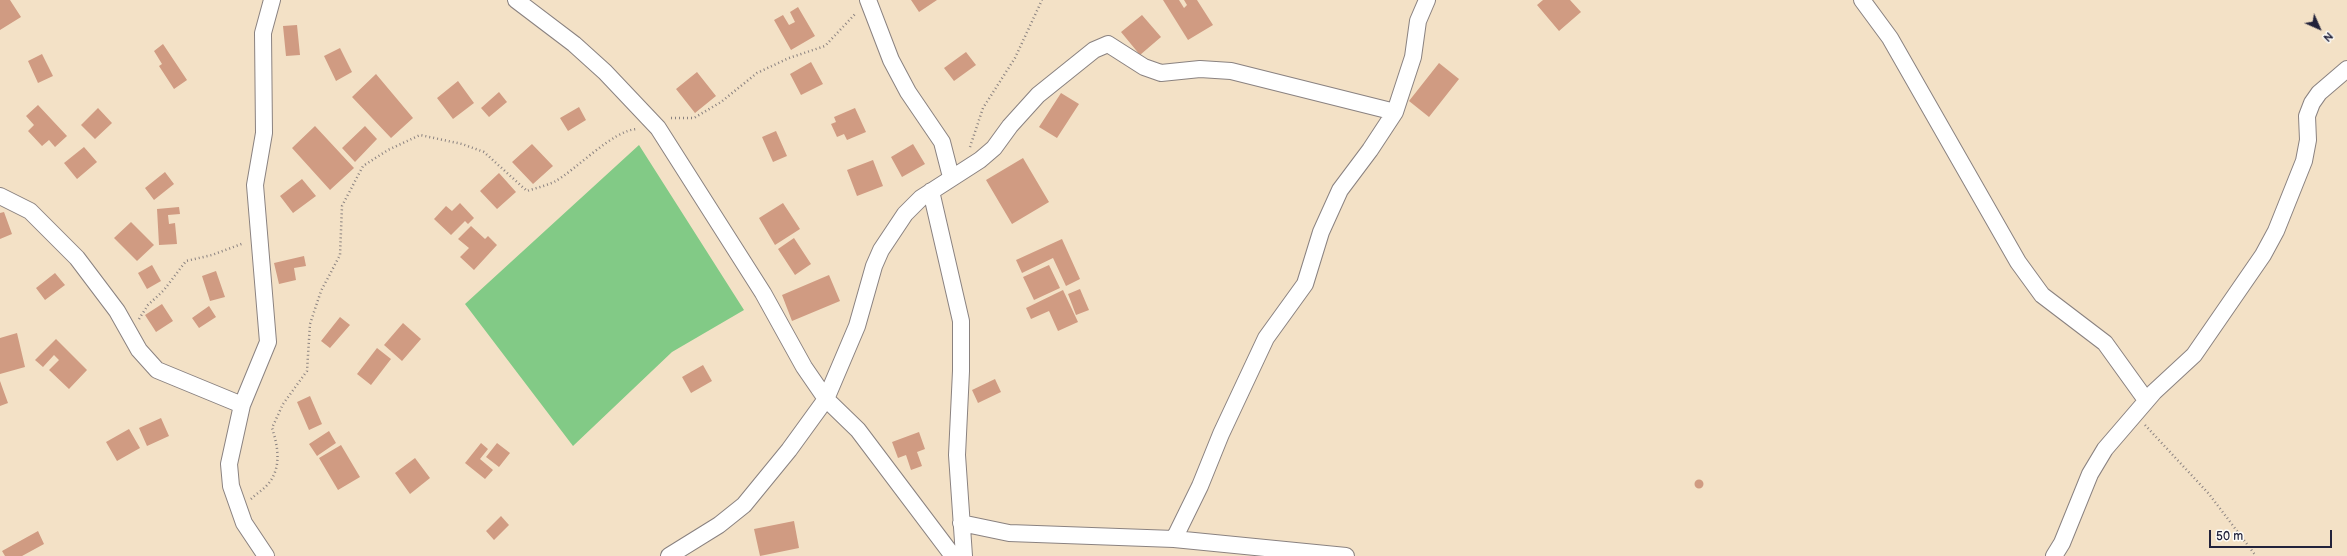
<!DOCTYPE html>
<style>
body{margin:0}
#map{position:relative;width:2347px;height:556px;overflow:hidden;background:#f3e1c6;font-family:"Balsamiq Sans",sans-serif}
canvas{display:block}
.north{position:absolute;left:2299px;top:8px;width:40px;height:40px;-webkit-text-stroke:3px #fdfcf7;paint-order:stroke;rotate:135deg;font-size:11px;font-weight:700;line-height:16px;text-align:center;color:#22223b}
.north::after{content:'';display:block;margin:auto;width:14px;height:18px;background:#22223b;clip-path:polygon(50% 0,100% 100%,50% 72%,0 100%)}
.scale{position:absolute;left:2209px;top:530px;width:123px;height:18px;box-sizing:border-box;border:2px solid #22223b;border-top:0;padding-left:5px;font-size:12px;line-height:14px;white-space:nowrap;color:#22223b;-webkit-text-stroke:3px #fdfcf7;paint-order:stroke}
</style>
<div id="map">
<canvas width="2347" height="556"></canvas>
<div class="north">N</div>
<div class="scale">50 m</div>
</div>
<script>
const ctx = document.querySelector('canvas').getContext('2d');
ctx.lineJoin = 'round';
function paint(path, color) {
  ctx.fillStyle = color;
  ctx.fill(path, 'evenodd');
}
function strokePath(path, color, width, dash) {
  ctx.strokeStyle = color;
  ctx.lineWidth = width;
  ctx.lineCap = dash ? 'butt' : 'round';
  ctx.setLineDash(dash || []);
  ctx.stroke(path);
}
paint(new Path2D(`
 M639 145 744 310 672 352 573 446 465 304Z`), '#82ca86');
paint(new Path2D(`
 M0 0H10L21 17 0 30Z
 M911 0H937L919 12Z
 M1163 0H1179L1184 8 1187 5 1184 0H1197L1213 25 1188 40Z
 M1543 0H1570L1581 12 1559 31 1537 5Z
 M798 7 815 36 791 50 774 20 783 15 789 25 795 22 790 12Z
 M1142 15 1161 37 1140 55 1121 32Z
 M297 25 300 55 286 56 283 26Z
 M163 44 187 80 174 89 159 66 162 64 154 51Z
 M340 48 352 72 336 81 324 56Z
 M966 52 976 65 954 81 944 68Z
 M42 54 53 76 38 83 28 61Z
 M811 62 823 84 801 95 790 74Z
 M1439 63 1459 79 1429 117 1409 101Z
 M697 72 716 96 695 113 676 89Z
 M376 74 413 118 391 138 352 97Z
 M458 81 474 103 453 119 437 98Z
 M499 92 507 102 489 117 481 108Z
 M1061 93 1079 104 1057 138 1039 127Z
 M38 105 67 136 55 147 49 140 42 146 28 131 34 125 26 116Z
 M579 107 586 120 568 131 560 118Z
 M98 108 112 123 95 139 81 125Z
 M855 108 866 132 847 140 844 134 837 137 831 124 836 122 834 117Z
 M315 126 354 168 330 190 292 148Z
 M365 126 377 139 355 162 342 148Z
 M776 131 787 156 773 162 762 137Z
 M532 144 553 166 533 184 512 162Z
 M913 144 925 164 902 177 891 157Z
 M84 147 97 162 77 179 64 163Z
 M1023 158 1049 202 1012 224 986 180Z
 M873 160 883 186 857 196 847 170Z
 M165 172 174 184 154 200 145 188Z
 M499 173 516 192 497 209 480 191Z
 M302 179 316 196 293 213 280 196Z
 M460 203 474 218 468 224 465 221 451 235 434 219 446 206 452 211Z
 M783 203 800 229 775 245 759 218Z
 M179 207 180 214 168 215 169 224 175 223 177 244 159 245 157 209Z
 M4 212 12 234 0 239V213Z
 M131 222 154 245 137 261 114 238Z
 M471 226 485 239 488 236 497 245 474 270 460 257 469 248 458 239Z
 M794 238 811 264 795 275 778 249Z
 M1062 239 1080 279 1066 286 1053 258 1022 273 1016 260Z
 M304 256 306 266 294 268 296 280 279 284 274 263Z
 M152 265 161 281 147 289 138 273Z
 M1049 265 1060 288 1034 300 1023 277Z
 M216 271 225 297 210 301 202 276Z
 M55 273 65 285 45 300 36 288Z
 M829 275 840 301 792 321 782 295Z
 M1080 289 1089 310 1076 315 1068 294Z
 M1063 290 1078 322 1058 331 1049 311 1031 319 1026 308Z
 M162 304 173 321 156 332 145 315Z
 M209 306 216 317 199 328 192 318Z
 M340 317 350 325 330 348 321 341Z
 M403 323 421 339 402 361 384 345Z
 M17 333 25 367 0 374V338Z
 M56 339 87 370 69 389 49 370 59 360 54 355 43 367 35 360Z
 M377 348 391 359 371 385 357 374Z
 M703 365 712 381 691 393 682 377Z
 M995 379 1001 392 978 403 972 390Z
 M0 381 8 403 0 406Z
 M310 396 322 424 309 430 297 402Z
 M161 418 169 436 147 446 139 428Z
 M129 429 140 448 117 461 106 442Z
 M329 431 336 443 317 456 309 444Z
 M919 432 925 449 917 452 922 466 911 470 906 455 898 458 892 442Z
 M481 443 488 449 480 459 493 470 485 479 465 463Z
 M497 443 510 453 499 467 486 457Z
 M341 445 360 477 338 490 319 458Z
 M415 458 430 478 410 494 395 473Z
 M1694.5 484a4.5 4.5 0 1 1 9 0a4.5 4.5 0 1 1-9 0Z
 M501 516 509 525 494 540 486 531Z
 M794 521 799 548 760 556 754 529Z
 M38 531 44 544 22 556H5L2 551Z`), '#d09b82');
const minor = new Path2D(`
 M516 0 574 44 605 72 658 128 763 293 804 367 826 399 858 430 953 556
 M868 0 891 60 908 92 942 142 951 177
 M1862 0 1890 38 2018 262 2042 295 2105 343 2146 400
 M931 191 961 321V371L957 455 964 556
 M0 196 30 211 77 258 117 311 139 350 157 370 242 405
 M961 523 1009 533 1174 539 1346 556
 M1174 539 1200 486 1221 434 1266 338 1305 284 1321 232 1340 190 1370 150 1395 112 1413 57 1418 21 1427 0
 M266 556 244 523 231 486 229 464 242 405 268 342 255 185 264 133 263 33 272 0
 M669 556 719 525 744 505 789 450 826 399 857 326 874 266 881 250 905 214 921 198 980 160 994 148 1010 126 1038 95 1094 50 1108 44 1144 67 1161 73 1200 69 1231 71 1395 112
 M2054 556 2062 543 2090 474 2105 449 2154 392 2194 355 2263 255 2276 231 2304 161 2308 140 2307 116 2312 103 2319 93 2347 69`);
strokePath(minor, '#8a8280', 18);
strokePath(new Path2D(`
 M671 118H694L721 102 757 73 789 58 825 46 856 13
 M970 147 983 108 1015 58 1042 0
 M139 319 148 305 164 290 186 261 212 255 244 243
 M2145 425 2209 494 2256 556
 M251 499C256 494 263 490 268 484 282 468 278 446 272 428L283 404 307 371 310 324 321 291 340 255 342 206 363 166 388 150 420 135 462 144 484 152 527 191C536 188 545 186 554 182 576 170 613 130 637 129`), '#8a8280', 2.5, [1, 3]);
strokePath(minor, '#fff', 16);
</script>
